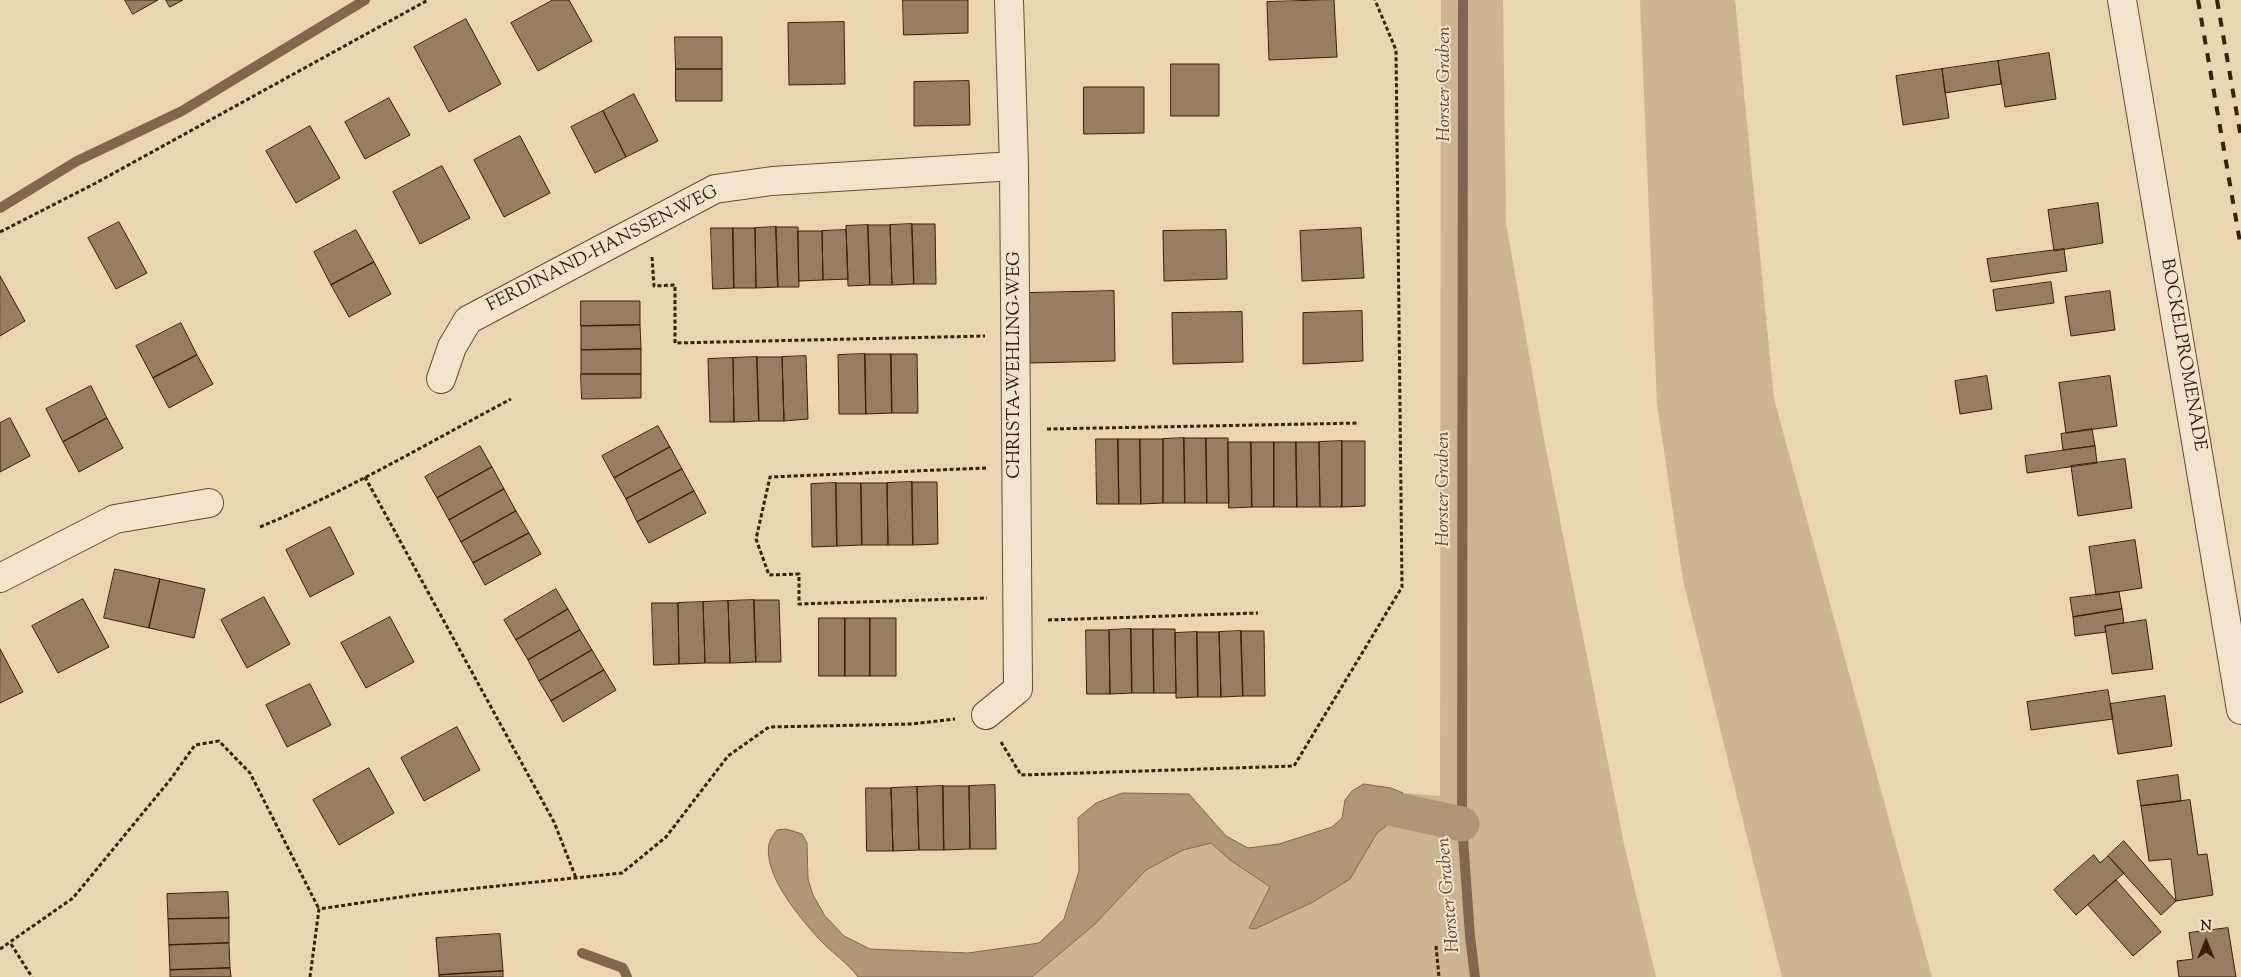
<!DOCTYPE html>
<style>
body{margin:0}
#map{position:relative;width:2241px;height:977px;overflow:hidden;background:#ebd4b0;font-family:"Sorts Mill Goudy",serif}
canvas{display:block}
.north{position:absolute;left:2181px;top:917px;width:50px;height:50px;-webkit-text-stroke:4px #f2e3cc;paint-order:stroke;rotate:0deg;font-size:14px;font-weight:700;line-height:20px;text-align:center;color:#3d1e0d}
.north::after{content:'';display:block;margin:auto;width:18px;height:22px;background:#3d1e0d;clip-path:polygon(50% 0,100% 100%,50% 72%,0 100%)}
</style>
<div id="map">
<canvas width="2241" height="977"></canvas>
<div class="north">N</div>
</div>
<script>
const ctx = document.querySelector('canvas').getContext('2d');
ctx.lineJoin = 'round';
function paint(path, color) {
  ctx.fillStyle = color;
  ctx.fill(path, 'evenodd');
}
function strokePath(path, color, width, dash) {
  ctx.strokeStyle = color;
  ctx.lineWidth = width;
  ctx.lineCap = dash ? 'butt' : 'round';
  ctx.setLineDash(dash || []);
  ctx.stroke(path);
}
function write(font, color, halo, rows, align = 'center') {
  ctx.font = font + ' "Sorts Mill Goudy",serif';
  ctx.lineWidth = 4;
  ctx.setLineDash([]);
  ctx.textBaseline = 'middle';
  ctx.strokeStyle = halo;
  ctx.fillStyle = color;
  for (const [text, x, y, turn = 0] of rows) {
    ctx.save();
    ctx.translate(x, y);
    ctx.rotate((+turn || 0) * Math.PI / 180);
    ctx.textAlign = isNaN(turn) ? turn : align;
    if (halo) ctx.strokeText(text, 0, 0);
    ctx.fillText(text, 0, 0);
    ctx.restore();
  }
}
paint(new Path2D(`
 M1441 0H1503L1506 223 1543 434 1625 849 1656 977H1032L1095 924 1146 870 1183 850 1211 843 1230 860 1270 888 1258 909 1274 921 1313 902 1350 879 1377 833 1385 827 1403 793 1440 796Z
 M1640 0H1735L1774 399 1932 977H1782L1683 580 1657 404Z`), '#cdb594');
const water = new Path2D(`
 M1364 784 1391 788 1403 793 1385 827 1377 833 1350 879 1313 902 1255 929 1249 928 1270 887 1230 860 1211 843 1183 850 1146 870 1095 924 1032 977H858C847 962 832 953 820 940 800 918 763 875 769 844 770 839 774 834 777 830L786 829 802 834 807 843 808 879 813 895 825 916 844 936 870 949 968 953 1039 943 1064 919 1079 871 1078 818 1096 803 1122 793 1189 794 1226 836 1248 848 1279 844 1332 827 1342 818 1345 800 1352 791Z`);
paint(water, '#b09679');
strokePath(water, '#82664e', 1);
strokePath(new Path2D(`
 M1463 0 1462 824 1470 936 1475 977
 M0 208 77 161 182 111 365 0
 M582 953 623 968 627 977`), '#82664e', 10);
strokePath(new Path2D(`
 M1393 809 1462 824`), '#b09679', 35);
const building = new Path2D(`
 M125 0H158L133 14Z
 M166 0H183L170 7Z
 M553 0H569L592 41 538 71 511 23Z
 M903 0H968V33L904 35Z
 M1334 0 1337 57 1269 60 1267 2Z
 M466 19 501 84 449 112 414 47Z
 M844 22 845 84 789 85 788 23Z
 M675 37H722V69H676Z
 M2049 53 2056 99 2005 107 1998 61Z
 M1998 61 2001 84 1945 93 1942 69Z
 M1171 64H1219V116H1171Z
 M676 69H722V101H676Z
 M1942 69 1949 118 1903 125 1896 76Z
 M969 81 970 125 914 126V82Z
 M1084 87H1144V133L1084 134Z
 M634 94 658 141 626 157 603 111Z
 M389 98 410 135 365 159 345 122Z
 M603 111 626 157 595 173 571 127Z
 M310 126 340 178 296 203 266 151Z
 M520 136 550 193 504 217 474 160Z
 M442 166 470 218 420 244 393 192Z
 M2098 203 2103 243 2054 251 2048 210Z
 M119 222 147 273 116 289 88 238Z
 M912 224H935L936 284H914Z
 M912 224 914 284 892 285 890 225Z
 M868 225H890L892 285H870Z
 M868 225 870 285 848 286 846 226Z
 M776 227H798L799 287H778Z
 M776 227 778 287 756 288 755 228Z
 M711 228H733L734 288 713 289Z
 M733 228H755L756 288H734Z
 M1361 228 1364 278 1302 281 1300 231Z
 M356 230 374 262 331 285 314 252Z
 M846 230 848 279 823 280 822 231Z
 M1226 230 1227 279 1164 281 1163 231Z
 M798 231H822L823 280 799 281Z
 M2064 249 2067 271 1991 282 1987 259Z
 M374 262 391 294 349 317 331 285Z
 M0 276 25 321 0 336Z
 M2051 282 2054 303 1996 311 1993 290Z
 M1114 291 1115 361 1030 363 1028 293Z
 M2110 291 2115 330 2071 336 2065 297Z
 M581 301H640V325L581 326Z
 M1362 311 1363 361 1303 364V313Z
 M1242 312 1243 362 1173 364 1172 313Z
 M181 323 197 355 153 378 136 346Z
 M640 325 641 349 581 350V326Z
 M641 349V374H581V350Z
 M865 354H891L892 413 866 414Z
 M865 354 866 414H839L838 355Z
 M891 354H917L918 413H892Z
 M197 355 213 384 169 408 153 378Z
 M806 356 808 419 784 421 782 357Z
 M757 357H782L784 421H759Z
 M757 357 759 421 734 422 733 358Z
 M733 358 734 422H710L708 359Z
 M581 374H641V398L582 399Z
 M1987 376 1992 409 1960 414 1955 381Z
 M2110 376 2117 426 2066 433 2059 383Z
 M91 386 107 418 63 442 46 409Z
 M10 418 30 456 0 472V423Z
 M107 418 123 448 79 472 63 442Z
 M658 426 670 447 614 478 602 456Z
 M2092 429 2095 446 2063 450 2061 434Z
 M1184 438 1185 503H1163V439Z
 M1184 438H1206L1207 503H1185Z
 M1206 438H1228L1229 503H1207Z
 M1096 439H1118L1119 504H1097Z
 M1118 439H1140L1141 504H1119Z
 M1140 439H1163V503L1141 504Z
 M1342 441V507H1320L1319 442Z
 M1342 441H1365V506L1342 507Z
 M1228 442H1251L1252 507 1229 508Z
 M1251 442H1274V507H1252Z
 M1274 442H1296L1297 507H1274Z
 M1296 442H1319L1320 507H1297Z
 M480 446 492 467 437 498 425 477Z
 M2095 446 2097 463 2027 473 2025 456Z
 M670 447 682 469 626 499 614 478Z
 M2125 459 2132 508 2078 516 2071 466Z
 M492 467 504 489 449 520 437 498Z
 M682 469 694 491 637 522 626 499Z
 M912 482H937L938 544 913 545Z
 M912 482 913 545H888L887 483Z
 M836 483H861L862 545 837 546Z
 M836 483 837 546 812 547 811 484Z
 M861 483H887L888 545H862Z
 M504 489 516 511 461 542 449 520Z
 M694 491 706 513 649 543 637 522Z
 M516 511 529 533 473 563 461 542Z
 M330 527 354 574 310 597 286 550Z
 M529 533 541 554 485 585 473 563Z
 M2135 540 2142 588 2096 595 2089 547Z
 M115 569 160 579 149 628 104 618Z
 M160 579 205 589 194 638 149 628Z
 M556 589 568 609 516 640 504 620Z
 M2119 592 2122 609 2073 617 2070 598Z
 M264 597 290 644 247 668 221 620Z
 M83 599 109 647 58 673 32 626Z
 M754 600 756 662 730 663 728 601Z
 M754 600H779L781 662H756Z
 M728 601 730 663H705L703 602Z
 M703 602 705 663 679 664 678 603Z
 M652 603H678L679 664 654 665Z
 M568 609 580 630 528 660 516 640Z
 M2122 609 2124 623 2105 626 2106 632 2075 636 2073 617Z
 M390 617 414 662 366 688 341 643Z
 M819 618H845V676H819Z
 M845 618H870V676H845Z
 M870 618H896V676H870Z
 M2146 620 2153 669 2112 674 2105 626Z
 M1131 629 1132 693 1110 694 1109 630Z
 M1131 629H1153L1154 693H1132Z
 M1153 629H1175L1176 693H1154Z
 M580 630 592 650 539 681 528 660Z
 M1086 630H1109L1110 694H1087Z
 M1241 631 1243 696 1221 697 1219 632Z
 M1241 631H1264L1265 696H1243Z
 M1197 632 1198 697 1176 698 1175 633Z
 M1197 632H1219L1221 697H1198Z
 M0 649 23 692 0 703Z
 M592 650 604 670 551 701 539 681Z
 M604 670 616 690 563 722 551 701Z
 M310 684 331 725 287 747 266 705Z
 M2108 690 2113 719 2031 730 2027 702Z
 M2165 696 2172 746 2118 754 2110 704Z
 M457 727 480 770 424 801 401 758Z
 M369 768 394 813 339 845 313 800Z
 M2178 775 2181 801 2141 806 2137 781Z
 M995 785 996 849H970L969 786Z
 M943 786H969L970 849 944 850Z
 M943 786 944 850H919L917 787Z
 M917 787 919 850 893 851 891 788Z
 M866 788H891L893 851H867Z
 M2190 800 2198 855 2207 854 2213 895 2176 901 2171 859 2149 861 2141 806Z
 M2124 841 2176 901 2161 915 2108 856Z
 M2094 855 2100 863 2108 856 2124 873 2076 915 2054 890Z
 M2116 880 2161 932 2133 956 2088 905Z
 M228 892 229 918 168 919 167 894Z
 M229 918V943L169 945 168 919Z
 M2228 928 2236 977H2179L2177 961 2193 959 2189 933Z
 M500 934 503 971 439 975 436 938Z
 M229 943 230 968 170 970 169 945Z
 M230 968 231 977H170V970Z
 M503 971V977H439V975Z`);
paint(building, '#977d62');
strokePath(building, '#3d1e0d', 1);
const minor = new Path2D(`
 M2122 0 2241 710
 M441 379 452 347 468 320 715 189 772 181 1014 166
 M0 578 115 519 209 503
 M986 715 1018 689 1014 166 1009 0`);
strokePath(minor, '#684c36', 30);
strokePath(new Path2D(`
 M0 232 94 184 428 0
 M652 257 654 286 675 285V343L985 336
 M1047 429 1359 423
 M986 468 770 477 756 539 769 575 799 574V604L987 598
 M365 477 554 822 576 878
 M260 527C347 491 428 443 511 399
 M1048 620 1258 613
 M1001 742 1021 775 1294 766 1402 587 1396 50 1375 0
 M11 944 32 977
 M1436 946 1439 977
 M0 949 73 898 170 780 195 745 219 741 250 773 319 909
 M310 977 319 909 421 894 622 873 666 837 728 756 769 727 912 724 955 719`), '#3d1e0d', 3, [4, 2.5]);
strokePath(minor, '#f2e3cc', 28);
strokePath(new Path2D(`
 M2198 0 2241 248
 M2217 0 2241 138`), '#3d1e0d', 4, [9, 9]);
write('18px', '#3d1e0d', '#f2e3cc', [
 ["FERDINAND-HANSSEN-WEG",603,250,-27],
 ["BOCKELPROMENADE",2182,355,80],
 ["CHRISTA-WEHLING-WEG",1016,365,-90]
]);
write('italic 19px', '#654833', '#f2e3cc', [
 ["Horster Graben",1446,84,-90],
 ["Horster Graben",1445,489,-90],
 ["Horster Graben",1450,895,-95]
]);
</script>
